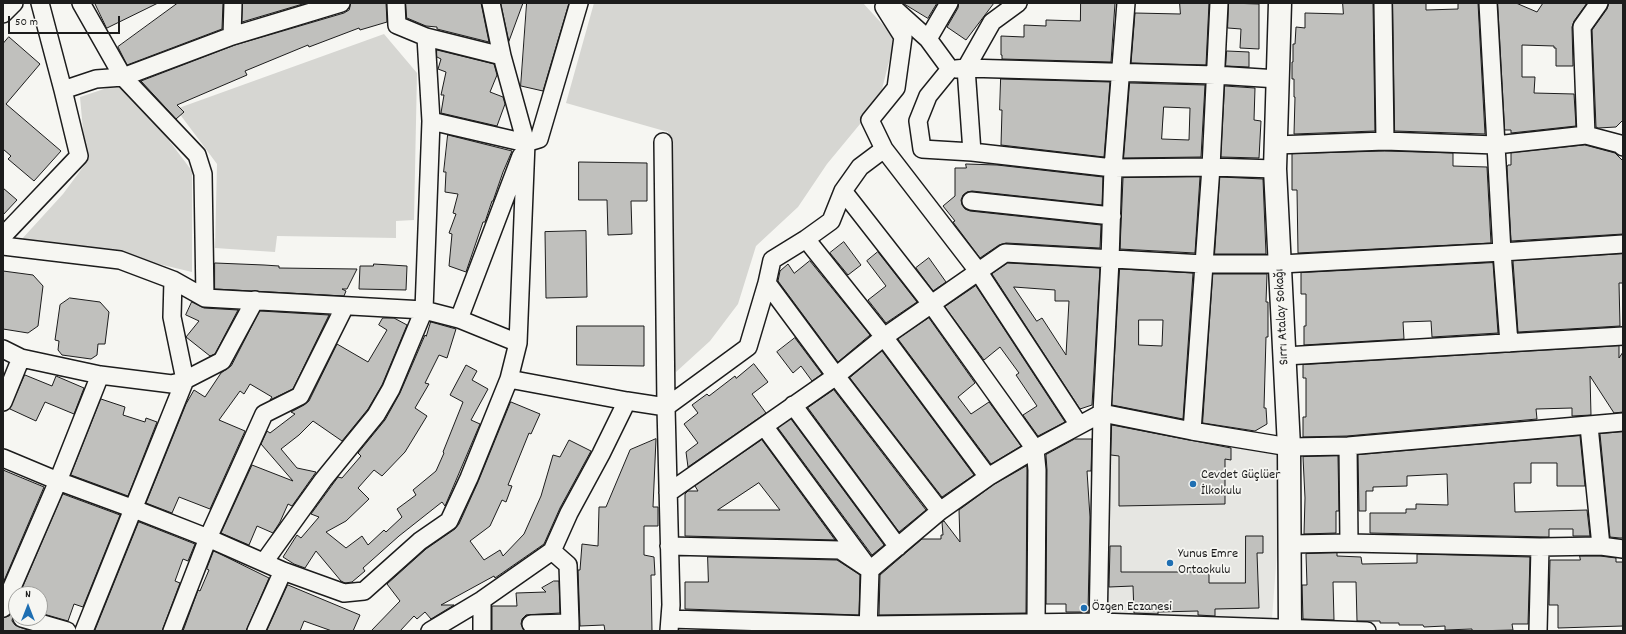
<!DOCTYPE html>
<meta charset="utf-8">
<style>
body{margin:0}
#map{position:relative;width:1626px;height:634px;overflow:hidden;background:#f6f6f2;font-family:Dekko,sans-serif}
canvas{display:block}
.frame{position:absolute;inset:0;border:4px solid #1c1c1c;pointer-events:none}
.north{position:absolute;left:8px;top:586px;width:40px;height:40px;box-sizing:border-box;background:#f6f6f2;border:1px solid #9f9f9c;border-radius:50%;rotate:0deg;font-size:11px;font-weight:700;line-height:16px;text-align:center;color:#1c1c1c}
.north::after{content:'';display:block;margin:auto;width:14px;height:18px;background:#1f6fb2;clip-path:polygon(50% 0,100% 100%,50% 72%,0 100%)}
.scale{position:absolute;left:8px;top:16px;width:112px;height:18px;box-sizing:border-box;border:2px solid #1c1c1c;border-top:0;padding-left:5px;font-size:12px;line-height:14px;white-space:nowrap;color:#1c1c1c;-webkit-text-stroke:3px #f6f6f2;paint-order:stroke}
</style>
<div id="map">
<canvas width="1626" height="634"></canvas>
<div class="frame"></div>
<div class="north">N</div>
<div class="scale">50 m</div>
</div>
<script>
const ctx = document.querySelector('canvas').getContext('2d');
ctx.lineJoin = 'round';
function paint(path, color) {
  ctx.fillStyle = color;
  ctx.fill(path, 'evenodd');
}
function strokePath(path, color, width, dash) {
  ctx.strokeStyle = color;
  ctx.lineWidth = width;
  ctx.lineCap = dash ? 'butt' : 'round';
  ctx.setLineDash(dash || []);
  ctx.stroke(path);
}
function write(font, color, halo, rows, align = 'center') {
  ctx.font = font + ' Dekko,sans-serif';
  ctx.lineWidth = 3.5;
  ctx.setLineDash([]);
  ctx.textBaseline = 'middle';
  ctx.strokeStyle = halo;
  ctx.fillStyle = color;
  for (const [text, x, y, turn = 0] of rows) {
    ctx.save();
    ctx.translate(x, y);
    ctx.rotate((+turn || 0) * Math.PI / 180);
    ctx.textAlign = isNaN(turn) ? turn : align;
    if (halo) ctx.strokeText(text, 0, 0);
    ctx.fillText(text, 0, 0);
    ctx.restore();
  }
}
paint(new Path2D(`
 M1106 418 1285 450 1272 618 1102 615Z`), '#e6e6e2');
paint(new Path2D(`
 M594 3H863L895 38 879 101 827 164 798 207 756 246 738 304 710 341 676 372 670 358 668 132 566 103Z
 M384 34 417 73 414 220 396 221V238L277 236 275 252 215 248 217 164 176 109Z
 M125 82 192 171V272L121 255 21 240 63 194 86 163 80 97Z`), '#d6d6d2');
const building = new Path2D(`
 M95 3H158L107 28Z
 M178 3H223L222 29 127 65 118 47Z
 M243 3H306L242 22Z
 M351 3H386L387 22 360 30 359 28 309 47 308 45 245 71 247 75 177 105 184 112 176 119 141 81 235 45 344 13 349 10Z
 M406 3H481L489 42 437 29V27L426 26 407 18Z
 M501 3H523L509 41Z
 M527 3H569L543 91 521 86Z
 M903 3H937L928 18Z
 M959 3H994L966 40 947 27 958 8Z
 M1081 3H1115L1111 62 1002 59V55H1001V36L1024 37V25L1046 26V20L1080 21Z
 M1180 3H1209L1206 65 1131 63 1135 13 1180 14Z
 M1229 3 1259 4V49L1240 48 1241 29 1228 28Z
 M1343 3H1373L1375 131 1294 134 1295 97H1294V79H1292V62H1293V44H1295L1296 27 1305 28V13L1343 14Z
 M1393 3H1426V10L1458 9V3H1478L1485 134 1395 131Z
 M1498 3H1516L1537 12 1543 3H1587L1574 21 1572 27 1573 66H1556V48H1554V46L1522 45V77H1535L1534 93 1574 94 1576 126 1511 133V130H1505Z
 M1609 3H1623V120L1616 127 1598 128 1596 127 1592 30 1607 9Z
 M9 37 40 64 6 104 61 151 34 181 8 159 11 156 3 149V44Z
 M437 50 494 64 497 75 490 92 503 97 505 104 497 126 441 113 444 95H441L446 72 438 69 441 59 437 57Z
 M1227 51 1249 52V67L1226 66Z
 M1001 79 1110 82 1104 157 1001 145 1002 110H1000Z
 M1130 83 1205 85 1201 157 1124 158ZM1164 107 1190 108 1189 140 1162 139Z
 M1225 86 1255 88 1254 120 1261 121 1259 158 1221 157Z
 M448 135 512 151 503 172 493 201H492L485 222H483L466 272 449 266 452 234 449 233 456 214 453 213 458 194 445 192 446 172H444Z
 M1585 145 1615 153 1623 161V234L1511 241 1507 167 1508 165H1511V153Z
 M1385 151 1453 153V166L1487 167 1491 243 1298 253 1297 190H1292V154Z
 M579 162 647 163V201H631L632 234 608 235 607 200H579Z
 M966 164 997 165 1103 177 1102 205 972 191 967 192 963 195 961 200 962 205 965 209 970 211 1101 225 1100 248 1006 243 999 245 980 258 953 222 955 221 943 206 955 196V168H966Z
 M1200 177 1195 253 1120 249 1123 178Z
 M1220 177 1263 179 1266 254H1215Z
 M3 188 17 200 3 215Z
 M586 231 587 297 546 298 545 232Z
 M844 242 861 265 848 275 830 253Z
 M878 252 917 302 886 323 868 300 886 286 867 261Z
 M1623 254V283H1619L1620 326 1518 332 1513 261Z
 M929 258 946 282 933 291 916 268Z
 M810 261 870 335 838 362 778 281 780 271 788 264 794 273Z
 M215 263 264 265 279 266V268L357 269 347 289H342L346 291 344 296 215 289Z
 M1008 263 1100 268 1092 405 1080 409 992 274ZM1014 287 1055 290V301H1069L1066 355 1042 318 1037 321Z
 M1493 263 1498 333 1432 337 1431 321 1403 322 1404 339 1304 345V326H1306V294H1301V273Z
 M374 264 407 266 406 290 359 289 360 266H373Z
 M1120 269 1193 273 1183 419 1112 405ZM1139 320H1163L1162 346 1139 345Z
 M3 271 33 275 43 286 38 326 28 333 3 329Z
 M1213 274H1267L1266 302H1268V337H1266L1264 408H1266L1267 424 1255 431 1203 423Z
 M976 286 1065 422 1038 436 1023 415 1037 406 1016 375 1019 373 1000 347 984 360 945 307Z
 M70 298 100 302 109 312 105 344H98L97 355 91 359 62 355 58 350 59 341 55 340 60 305Z
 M192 302 204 308 238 310 215 354 210 356 186 337 199 321 186 315Z
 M260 311 329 315 293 389 270 400 272 397 250 384 244 394 240 391 219 420 245 431 210 509 179 497 172 513 146 503 186 404 194 390 205 397 221 373 231 366Z
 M383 318H394L407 325 382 385 368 409 342 441 313 421 299 435 281 449 297 468 316 472 292 506 288 504 280 522 273 533 257 526 249 545 221 533 252 465 293 481 261 444 267 431 270 433 295 414 291 412 304 405 309 401 337 344 368 362 387 330 379 325Z
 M929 318 975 383 958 397 971 414 989 402 1021 446 991 464 898 339Z
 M431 322 456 329 447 358 439 355 425 383 429 384 415 408 427 416 405 452 382 476 374 470 358 488 369 499 346 521 326 532 346 548 362 536 368 545 384 530 386 532 402 517 397 509 416 495 413 490 436 471 444 453 443 452 463 402 450 395 466 365 477 371 472 380 488 389 471 420 480 424 445 506 442 502 399 536 363 568 365 571 352 582 345 583 341 581 316 551 305 568 294 564 283 557 297 535 301 538 319 517 311 514 338 477 342 478 361 456 358 453 385 420 400 393 425 335 426 336Z
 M577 326H644V366L577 365Z
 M795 338 822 374 812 381 801 366 793 373 777 352Z
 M1619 346V358L1623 352V412L1614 413 1590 376 1591 415 1572 416V408L1536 409 1537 419 1347 436 1303 437V417H1306V378H1303V365Z
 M882 351 974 475 942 497 850 378Z
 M754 364 768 382 752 394 766 413 688 467 686 452 698 443 684 424 698 413 692 405 707 394 709 396 735 376 736 378Z
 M25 375 52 386 56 376 84 388 74 414 45 402 36 421 10 409Z
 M834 390 926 510 899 532 808 408Z
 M101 399 125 407 123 415 145 422 146 418 157 422 128 496 71 475Z
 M511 402 540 414 531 434 529 433 508 485 512 486 506 502 502 500 490 526 470 541 484 560 500 550 503 556 524 534 541 496 553 455 560 457 569 440 591 451 560 508 544 544 495 578 494 576 441 605H454L431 619 425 612 417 619 414 616 400 631H371L400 601 387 584 426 549 455 529 459 524 478 482Z
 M791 419 884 545 872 555 778 428Z
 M1112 425 1231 448V460L1225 459V504L1119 506V456L1111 455Z
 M1623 432V538H1620L1610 537 1600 434Z
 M1580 436 1585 486H1557V463H1531V483H1514L1515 512 1587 510 1590 536H1573V529H1549V537L1370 533V513H1406V509H1416V504L1448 505 1447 474 1407 476V486L1373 487V491H1366V511H1359L1358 455Z
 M656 439 653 507H658V526H644V555L654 557 655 575H651L652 631H605L604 625 580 626 578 570H580L582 544 598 546 599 507H606L630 450Z
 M1075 439H1092L1091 471H1087L1090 517 1088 612H1066V604H1046L1047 470 1046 455Z
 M762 440 835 540 685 536V494L688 491H698L695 486ZM759 483 780 510H718Z
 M1338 456 1339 511H1336V533L1304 534 1305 498 1303 457Z
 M1027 466 1026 613 879 615 880 575 922 539H941V535H943L942 522 944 521 960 542 959 510 993 485Z
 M3 470 44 487 3 583Z
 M63 494 120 515 83 607 74 604 68 621 40 613V594H20Z
 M139 522 195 544 188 561 183 559 175 581 180 583 162 631H95Z
 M1246 536H1263V553H1257L1259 608 1215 609V616L1198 615V611L1158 612V614L1134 613 1133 586 1109 587 1110 546H1121V572H1209V583H1245Z
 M214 551 269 578 246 631H183L198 590 200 591 209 570 207 569Z
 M1337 553V556L1361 557 1362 564 1417 563V554L1530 557 1528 624H1512L1513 630 1472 631V629L1445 630V626L1424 627 1423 625H1399V623H1380V621H1357L1356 582H1333L1334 620 1303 619 1302 585H1307L1306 554Z
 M1580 556H1600L1616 558V562H1623V626L1558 628V605H1549L1550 560H1580Z
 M708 557 837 560 860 575 859 615 685 609V582H708Z
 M554 581H559L560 613 526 615 522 619 521 624 524 631H492V606H517L516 593 546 592 542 588Z
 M288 585 360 615 353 631H332L304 621 300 631H267Z
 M16 603V610L13 615 12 621 15 625 19 627 31 631H3V618L9 616Z`);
paint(building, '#c0c0bd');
strokePath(building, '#1c1c1c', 1);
const street = new Path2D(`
 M81 3 123 77 197 155 203 174 205 298
 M396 3 397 25 426 37 431 121 424 310 459 319 518 343
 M491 3 502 56
 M888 3 928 39 950 69 928 96 918 121 922 149 972 152 1113 168 1211 167 1275 169
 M1383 3 1385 141
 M1488 3 1502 252 1509 343
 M884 7 903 37 896 88 870 120 884 149 978 271 1079 425
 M3 14 14 3
 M232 36 233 3
 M426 37 502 56 526 143 431 121
 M928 39 949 3
 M956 69 966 68 992 22 1018 3
 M63 90 96 79 123 77 232 36 341 3
 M1586 135 1582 27 1599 3
 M663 142 666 407 671 605 669 631
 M526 143 539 139 579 3
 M1276 145 1385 141 1496 145 1586 135 1620 144 1623 147
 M972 152 966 68 1215 75 1278 79
 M843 191 932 305 1035 449 1037 470 1036 622
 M971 201 1112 216
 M3 236 79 156 63 90 40 3
 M806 239 884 337 988 477
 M3 246 120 260 173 280 205 298 424 310 391 389 376 415 323 480 264 562
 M767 283 836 376 940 511
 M459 319 521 156
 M3 349 21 358 100 375 172 384 185 380 222 361 255 300
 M1285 356 1623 336
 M509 379 627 401
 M3 402 21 358
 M793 405 898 547
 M764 426 870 570 868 631
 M1589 426 1601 546
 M1192 431 1211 167 1219 3
 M1348 446 1349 543
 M3 458 58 481 134 509 208 538 283 571 344 593 364 591 420 541 449 521 469 478 509 379 518 343 526 143
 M668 493 836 376 884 337 1005 253 1204 264H1281L1502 252 1623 244
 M1291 544 1349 543 1540 547 1538 631
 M669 546 840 550 870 570 940 511 988 477 1035 449 1102 413 1192 431 1289 447 1348 446 1623 422
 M1540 547 1601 546 1623 549
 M552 551 568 565 570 623
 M3 608 58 481 100 375
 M22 618 67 631
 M670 619 869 625 1099 622 1367 631
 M531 624 570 623V631
 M84 631 185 380 172 317 173 280
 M172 631 208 538 264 414 300 396 345 306
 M256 631 283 571
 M430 631 482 600 552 551 569 513 601 454 627 401 666 407 748 347 767 283 772 260 806 239 831 221 843 191 860 167 884 149
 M482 631V600
 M1098 631 1102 413 1110 260 1113 168 1126 3`);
const secondary = new Path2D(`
 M1280 3 1275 169 1289 447 1290 631`);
strokePath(street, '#1c1c1c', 20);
strokePath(secondary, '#1c1c1c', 25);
strokePath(street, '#f6f6f2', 17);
strokePath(secondary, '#f6f6f2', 22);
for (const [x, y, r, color] of [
 [1193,484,4,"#1f6fb2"],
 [1170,563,4,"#1f6fb2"],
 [1084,608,4,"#1f6fb2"]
]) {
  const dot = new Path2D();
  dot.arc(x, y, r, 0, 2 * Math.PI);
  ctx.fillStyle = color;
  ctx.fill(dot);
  strokePath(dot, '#f6f6f2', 1.5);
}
write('14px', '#1c1c1c', '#f6f6f2', [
 ["Sırrı Atalay Sokağı",1283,317,-93]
]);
write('14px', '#1c1c1c', '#f6f6f2', [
 ["Cevdet Güçlüer",1201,476],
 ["İlkokulu",1201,492],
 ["Yunus Emre",1178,555],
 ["Ortaokulu",1178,571],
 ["Özgen Eczanesi",1092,608]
], 'left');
</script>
